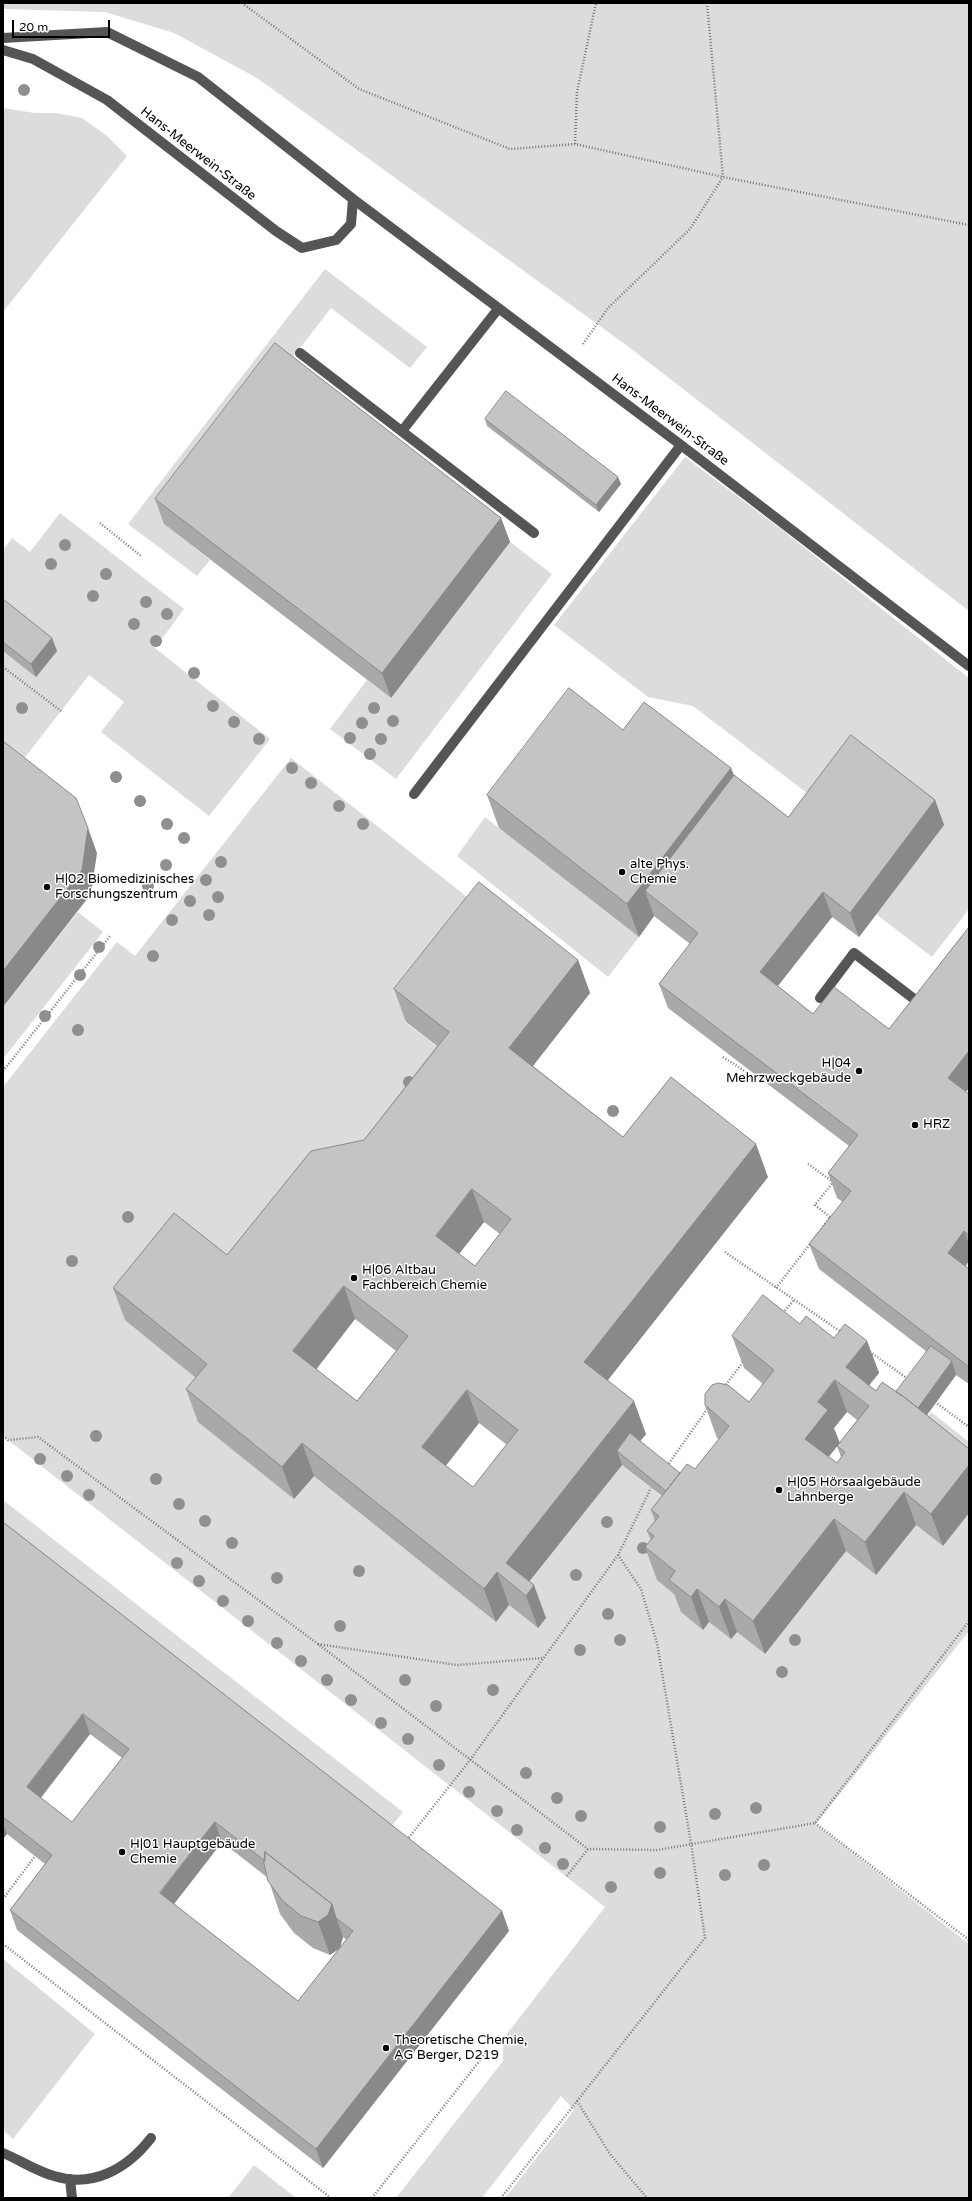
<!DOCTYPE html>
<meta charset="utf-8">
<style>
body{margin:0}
#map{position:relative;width:972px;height:2201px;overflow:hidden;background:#fff;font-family:"Varela Round",sans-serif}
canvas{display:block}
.frame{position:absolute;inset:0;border:4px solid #000;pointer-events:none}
.scale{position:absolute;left:12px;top:20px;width:98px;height:18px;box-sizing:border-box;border:2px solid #000;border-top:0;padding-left:5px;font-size:12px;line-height:14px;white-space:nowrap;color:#000;-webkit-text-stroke:3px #fff;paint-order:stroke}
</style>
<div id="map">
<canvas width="972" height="2201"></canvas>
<div class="frame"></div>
<div class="scale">20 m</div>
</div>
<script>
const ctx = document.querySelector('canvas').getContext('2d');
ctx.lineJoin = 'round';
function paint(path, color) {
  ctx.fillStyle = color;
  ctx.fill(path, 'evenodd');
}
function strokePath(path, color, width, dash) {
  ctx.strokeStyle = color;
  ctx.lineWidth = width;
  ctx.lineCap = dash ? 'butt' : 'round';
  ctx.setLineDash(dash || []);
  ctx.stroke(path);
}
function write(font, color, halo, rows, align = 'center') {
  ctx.font = font + ' "Varela Round",sans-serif';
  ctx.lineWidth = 3;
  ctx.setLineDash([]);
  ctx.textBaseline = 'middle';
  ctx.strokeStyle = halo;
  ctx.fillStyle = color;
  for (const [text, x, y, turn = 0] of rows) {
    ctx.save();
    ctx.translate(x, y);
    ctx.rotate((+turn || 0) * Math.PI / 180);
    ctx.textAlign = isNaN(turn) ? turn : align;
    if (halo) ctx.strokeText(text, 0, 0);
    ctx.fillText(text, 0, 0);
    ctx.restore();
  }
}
paint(new Path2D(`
 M3 3H969V611L629 347 257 78 174 33 105 12 3 9Z
 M3 108 35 113H56L82 118 106 135 127 156 3 312Z
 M325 269 427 347 410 368 331 308 164 524 210 560 197 576 128 524Z
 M685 457 781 529 969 678V909L932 957 876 914 944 825 824 806 693 706 648 697 554 625Z
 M60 513 184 609 155 648 270 739 209 816 101 732 124 702 89 675 16 769 3 759V550L12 538 30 552Z
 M510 542 552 574 396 779 330 729 367 680 391 698Z
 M291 758 490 915 405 1022 461 1065 219 1396 294 1499 314 1475 496 1622 509 1605 538 1628 546 1618 518 1596 622 1465 685 1515 687 1604 703 1630 709 1622 737 1632 765 1654 846 1551 916 1525 943 1546 969 1513V1631L816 1824 969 1944V2198H505L574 2110 561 2096 482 2198H396L503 2061V2039L605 1907 3 1436V1087L117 942 135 956Z
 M485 817 639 937 608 977 457 856Z
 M78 912 103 932 3 1059V1007Z
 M931 1412 969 1442V1472L916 1430Z
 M3 1500 403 1812 385 1834 3 1537Z
 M3 1959 95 2034 13 2139 3 2130Z
 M254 2165 296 2198H228Z`), '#dcdcdc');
strokePath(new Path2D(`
 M242 3 359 89 510 149 575 144 723 177 969 225
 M575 144 577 92 596 3
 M583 344 608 308 690 229 723 177 707 3
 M100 523 141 556
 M3 667 61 711
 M723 1057 757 1079
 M3 1071 110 936
 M808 1164 833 1182 815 1205 830 1217 820 1231
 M725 1252 841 1332
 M776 1288 820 1231
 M783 1313 794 1300
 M870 1352 908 1379
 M724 1387 743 1362
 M935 1402 969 1427
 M3 1436 8 1440 38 1437 318 1644 588 1849 657 1850 815 1823 969 1621
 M667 1466 708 1408
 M318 1644 457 1665 543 1658
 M815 1823 969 1940
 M407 1840 470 1760 618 1555 651 1488
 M567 1876 588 1849
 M3 1899 35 1856
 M3 1944 331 2198
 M577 2101 610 2154 647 2198
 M372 2198 488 2050
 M501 2198 705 1938 691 1843 657 1643 641 1589 618 1555`), '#777', 2.5, [1, 2]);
strokePath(new Path2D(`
 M3 38 107 32 198 77 353 199 681 445 969 666
 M3 50 33 59 107 100 276 231 302 248 336 240 351 224 353 199
 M300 353 534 533
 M402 431 498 309
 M414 794 681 445
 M820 998 854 953 918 1002 922 997
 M3 2153C20 2160 36 2171 54 2176 93 2188 127 2169 151 2138
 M70 2179 72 2198`), '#555', 10);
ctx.fillStyle = '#8f8f8f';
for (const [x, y] of [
 [24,90],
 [65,545],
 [51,564],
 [106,574],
 [93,596],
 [146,602],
 [167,614],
 [134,624],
 [156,641],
 [194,673],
 [213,706],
 [22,708],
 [374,708],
 [393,721],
 [234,722],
 [362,723],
 [350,738],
 [259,739],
 [381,739],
 [370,754],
 [292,768],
 [116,777],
 [311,783],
 [140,801],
 [339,806],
 [167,824],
 [363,824],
 [184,838],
 [221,862],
 [166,865],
 [206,880],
 [148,886],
 [218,897],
 [190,901],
 [209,915],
 [172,920],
 [99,947],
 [153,956],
 [80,975],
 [45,1016],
 [78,1030],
 [409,1082],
 [613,1111],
 [128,1217],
 [72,1261],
 [96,1436],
 [40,1459],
 [67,1476],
 [156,1479],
 [89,1495],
 [179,1504],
 [205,1521],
 [607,1522],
 [232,1543],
 [643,1548],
 [177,1563],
 [359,1571],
 [576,1575],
 [277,1578],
 [199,1581],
 [223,1601],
 [608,1614],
 [248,1621],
 [340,1626],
 [620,1640],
 [795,1640],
 [277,1643],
 [580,1650],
 [301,1661],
 [782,1672],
 [327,1680],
 [405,1680],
 [493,1690],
 [351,1700],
 [436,1706],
 [381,1723],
 [408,1739],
 [439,1765],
 [526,1773],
 [469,1792],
 [557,1798],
 [756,1808],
 [497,1811],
 [715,1814],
 [581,1816],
 [660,1827],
 [517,1830],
 [545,1848],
 [563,1864],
 [764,1865],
 [660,1873],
 [725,1875],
 [611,1887]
]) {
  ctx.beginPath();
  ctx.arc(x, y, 6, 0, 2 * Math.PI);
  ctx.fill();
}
paint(new Path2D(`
 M485 419 621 484 599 512 487 426Z
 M155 499 501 518 510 542 391 698 164 524Z
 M3 599 52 638 57 651 36 677 3 651Z
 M623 730 731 768 734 775 788 817 935 800 944 825 859 937 832 917 778 986 813 1014 889 1029 969 927V1088L966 1092 969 1094V1261L965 1266 969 1269V1384L956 1375 927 1415 969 1449V1513L943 1546 916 1525 876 1575 846 1551 765 1654 737 1632 731 1639 709 1622 703 1630 681 1612 674 1594 657 1580 645 1547 651 1540 647 1531 655 1521 651 1510 662 1496 622 1465 529 1581 546 1618 538 1628 509 1605 496 1622 314 1476 294 1499 198 1422 186 1389 196 1378 125 1320 113 1288 227 1255 364 1140 437 1046 406 1022 394 989 578 960 590 993 533 1066 623 1137 768 1177 608 1380 646 1434 640 1441 680 1473 695 1469 719 1439 717 1438 705 1405 749 1402 763 1384 744 1368 732 1336 800 1324 834 1338 867 1341 879 1373 869 1385 876 1391 896 1392 927 1352 819 1269 809 1244 843 1202 837 1198 828 1173 849 1146 668 1008 659 984 690 944 654 916 639 937 499 828 487 795ZM484 1222 500 1234 475 1266 459 1254ZM355 1319 396 1351 357 1401 316 1369ZM847 1412 857 1420 837 1446 841 1457 837 1463 828 1457 834 1428ZM479 1423 507 1445 473 1487 446 1466Z
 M3 1522 502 1911 509 1931 323 2168 17 1930 10 1910 45 1864 7 1834 3 1839ZM90 1734 122 1758 72 1822 41 1798ZM222 1842 268 1878 280 1914 294 1933 313 1948 330 1955 340 1948 298 2001 174 1904ZM343 1937 347 1940 340 1947Z`), '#a9a9a9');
paint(new Path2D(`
 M618 477 621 484 599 512 596 505Z
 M501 518 510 542 391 698 382 673Z
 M52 638 57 651 36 677 31 664Z
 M731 768 743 800 645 891 654 916 639 937 627 904Z
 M935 800 944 825 859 937 850 913Z
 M88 828 97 853 91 894 3 1007V971Z
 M823 892 832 917 769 997 760 972Z
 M578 960 590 993 521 1081 509 1048Z
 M969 1051V1088L957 1103 948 1078Z
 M756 1144 768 1177 596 1395 584 1362Z
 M472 1189 484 1222 448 1268 436 1236Z
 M964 1231 969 1244V1261L957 1278 948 1253Z
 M344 1286 355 1319 305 1384 293 1351Z
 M867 1341 879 1373 859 1398 846 1367Z
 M952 1361 956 1375 916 1430 911 1416Z
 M835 1380 847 1412 834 1428 840 1443 817 1471 805 1439 818 1402Z
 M467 1390 479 1423 434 1480 422 1447Z
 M634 1401 646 1434 626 1459 617 1451 622 1465 521 1592 506 1563Z
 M302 1443 314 1476 294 1499 282 1467Z
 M969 1465V1513L943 1546 931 1514Z
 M904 1492 916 1525 876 1575 865 1542Z
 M834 1519 846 1551 765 1654 753 1621Z
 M497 1572 509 1605 496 1622 484 1589Z
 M534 1585 546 1618 538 1628 526 1596Z
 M697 1589 709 1622 703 1630 691 1597Z
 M725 1599 737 1632 731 1639 719 1607Z
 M83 1714 90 1734 34 1806 27 1787Z
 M215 1822 222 1842 167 1913 160 1893Z
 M3 1824 7 1834 3 1839Z
 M332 1904 343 1937 340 1948 330 1955 318 1922Z
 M502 1911 509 1931 323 2168 316 2149Z`), '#898989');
const building = new Path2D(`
 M275 343 501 518 382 673 155 499Z
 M506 391 618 477 596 505 485 419Z
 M3 599 52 638 31 664 3 642Z
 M569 688 623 730 644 702 731 768 627 904 487 795Z
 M851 735 935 800 850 913 823 892 760 972 813 1014 834 987 889 1029 969 927V1051L948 1078 969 1094V1235L964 1231 948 1253 969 1269V1367L809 1244 851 1191 828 1173 858 1135 659 984 698 933 645 891 734 775 788 817Z
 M3 741 76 798 88 828 82 870 3 971Z
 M479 882 578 960 509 1048 623 1137 671 1077 756 1144 584 1362 634 1401 506 1563 534 1585 526 1596 497 1572 484 1589 302 1443 282 1467 186 1389 207 1364 113 1288 174 1213 227 1255 311 1151 364 1140 449 1032 394 989ZM472 1189 511 1219 475 1266 436 1236ZM344 1286 408 1336 357 1401 293 1351ZM467 1390 518 1430 473 1487 422 1447Z
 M763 1295 800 1324 806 1316 834 1338 845 1324 867 1341 846 1367 876 1391 882 1382 904 1397 969 1449V1465L931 1514 904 1492 865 1542 834 1519 753 1621 725 1599 719 1607 697 1589 691 1597 669 1580 675 1571 645 1547 654 1536 647 1531 659 1516 651 1510 687 1464 695 1469 729 1426 705 1405V1394L712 1385 718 1383 728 1385 749 1402 774 1370 732 1336ZM835 1380 869 1406 837 1446 845 1452 837 1463 805 1439 828 1410 818 1402Z
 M931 1346 952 1361 918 1408 904 1397 896 1392Z
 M630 1433 680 1473 666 1491 617 1451Z
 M3 1522 502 1911 316 2149 10 1910 52 1855 3 1817ZM83 1714 129 1749 72 1822 27 1787ZM215 1822 265 1861V1852L332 1904 336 1918 353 1931 298 2001 160 1893Z
 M265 1852 332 1904 328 1915 318 1922 301 1916 282 1900 268 1881 264 1864Z`);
paint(building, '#c4c4c4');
strokePath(building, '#898989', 1);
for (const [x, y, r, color] of [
 [622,872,4,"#000"],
 [47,887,4,"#000"],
 [859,1071,4,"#000"],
 [915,1125,4,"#000"],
 [354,1278,4,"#000"],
 [779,1490,4,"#000"],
 [122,1852,4,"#000"],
 [386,2048,4,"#000"]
]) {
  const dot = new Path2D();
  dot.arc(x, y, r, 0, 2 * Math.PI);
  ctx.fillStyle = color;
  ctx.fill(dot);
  strokePath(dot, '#fff', 1.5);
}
write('13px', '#000', '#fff', [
 ["Hans-Meerwein-Straße",198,154,38],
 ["Hans-Meerwein-Straße",670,420,37]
]);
write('13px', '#000', '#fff', [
 ["alte Phys.",630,865],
 ["Chemie",630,880],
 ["H|02 Biomedizinisches",55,880],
 ["Forschungszentrum",55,895],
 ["H|04",851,1064,"right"],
 ["Mehrzweckgebäude",851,1079,"right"],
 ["HRZ",923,1125],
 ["H|06 Altbau",362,1271],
 ["Fachbereich Chemie",362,1286],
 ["H|05 Hörsaalgebäude",787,1483],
 ["Lahnberge",787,1498],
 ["H|01 Hauptgebäude",130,1845],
 ["Chemie",130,1860],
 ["Theoretische Chemie,",394,2041],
 ["AG Berger, D219",394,2056]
], 'left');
</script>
